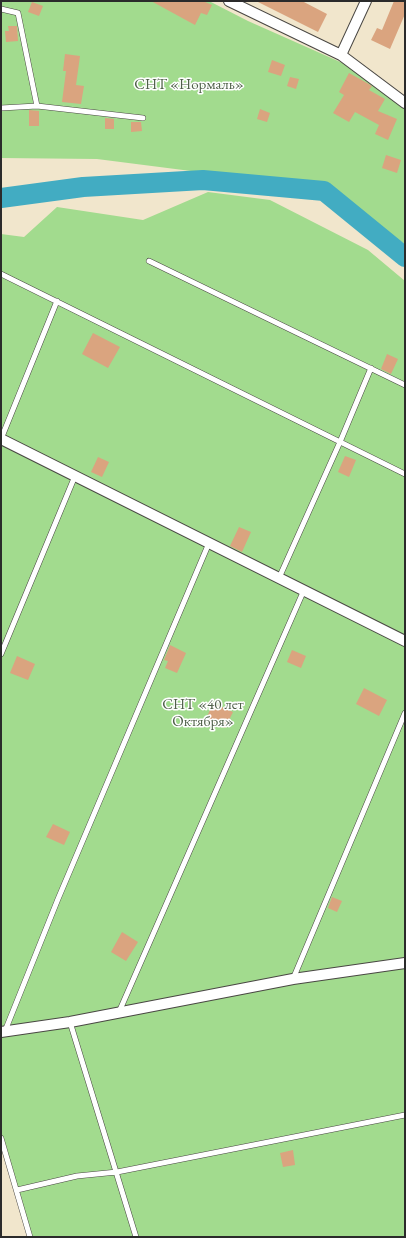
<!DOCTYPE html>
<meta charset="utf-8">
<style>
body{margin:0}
#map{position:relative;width:406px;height:1238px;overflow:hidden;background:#f1e6cc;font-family:"EB Garamond",serif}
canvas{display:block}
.frame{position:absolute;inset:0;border:2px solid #2b2b2b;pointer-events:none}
</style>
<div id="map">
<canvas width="406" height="1238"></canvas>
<div class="frame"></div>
</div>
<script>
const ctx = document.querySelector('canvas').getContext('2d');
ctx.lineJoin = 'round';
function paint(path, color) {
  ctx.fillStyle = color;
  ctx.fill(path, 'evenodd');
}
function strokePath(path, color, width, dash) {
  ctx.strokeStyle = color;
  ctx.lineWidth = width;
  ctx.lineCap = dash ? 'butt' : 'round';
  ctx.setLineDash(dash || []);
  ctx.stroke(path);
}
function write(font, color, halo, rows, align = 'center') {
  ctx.font = font + ' "EB Garamond",serif';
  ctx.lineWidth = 3;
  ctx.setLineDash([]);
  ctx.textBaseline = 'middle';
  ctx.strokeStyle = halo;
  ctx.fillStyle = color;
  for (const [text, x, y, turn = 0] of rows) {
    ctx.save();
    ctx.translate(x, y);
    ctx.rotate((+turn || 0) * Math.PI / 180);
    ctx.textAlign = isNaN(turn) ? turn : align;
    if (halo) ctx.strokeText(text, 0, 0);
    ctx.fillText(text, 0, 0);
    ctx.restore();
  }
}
paint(new Path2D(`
 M1 1H209L248 21 347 65 405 99V244L316 187 97 159 1 158Z
 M208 192 270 200 368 250 405 281V1237H28L1 1146V234L24 237 57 207 143 220Z`), '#a2db8e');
strokePath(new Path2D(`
 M1 198 83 187 203 180 324 191 405 257`), '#42acc2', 20);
paint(new Path2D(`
 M151 1H203L212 5 207 15 201 13 195 25Z
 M256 1H302L327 14 318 32Z
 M394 1H405V14L390 49 371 40 377 28 382 30Z
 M32 2 43 6 39 16 28 12Z
 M8 26H17L18 41 6 42 5 31H9Z
 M65 54 80 56 76 85 84 86 81 104 62 102 66 71H63Z
 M272 60 285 65 281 76 268 72Z
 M349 73 367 83 372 86 369 90 385 99 378 111 397 119 388 140 375 134 379 125 355 112 349 122 333 113 344 95 339 92Z
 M290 77 299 79 296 89 287 86Z
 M260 109 270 113 267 122 257 119Z
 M29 110 39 111V126H29Z
 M105 118 114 119V129H105Z
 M131 122H141L142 131 131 132Z
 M386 155 401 160 397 173 382 168Z
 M93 333 120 347 108 368 82 354Z
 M387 354 398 359 391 374 381 369Z
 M345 456 356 460 349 477 338 472Z
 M98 457 109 462 102 477 91 472Z
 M239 527 251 532 242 552 230 546Z
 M170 645 186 653 177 673 165 668 168 661 164 660Z
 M292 650 306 656 301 668 287 662Z
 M17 656 35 664 28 680 10 673Z
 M364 688 387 700 379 716 356 704Z
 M213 703 233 712 225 728 206 719Z
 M53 824 70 832 64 845 46 837Z
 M332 897 342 901 337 912 328 908Z
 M122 932 138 942 126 961 111 952Z
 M293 1150 295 1165 283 1167 280 1153Z`), '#daa47f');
const lane = new Path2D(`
 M1 9 18 13 37 106
 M1 108 37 106 143 118
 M149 261 405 385
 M1 274 405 474
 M1 439 57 301
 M279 578 340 442 371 368
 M1 654 75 476
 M293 979 405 713
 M119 1012 304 590
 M70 1022 136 1237
 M5 1031 58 899 209 543
 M1 1138 30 1237
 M17 1190 77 1176 117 1172 405 1115`);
const street = new Path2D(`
 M229 1 341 55 405 103
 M341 55 366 1
 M1 439 405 641
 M1 1032 70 1022 293 979 405 963`);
strokePath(lane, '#494743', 6);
strokePath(street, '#494743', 12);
strokePath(lane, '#fff', 5);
strokePath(street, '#fff', 10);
write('15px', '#4f6049', '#fff', [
 ["СНТ «Нормаль»",189,85],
 ["СНТ «40 лет",203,705],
 ["Октября»",203,722]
]);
</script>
